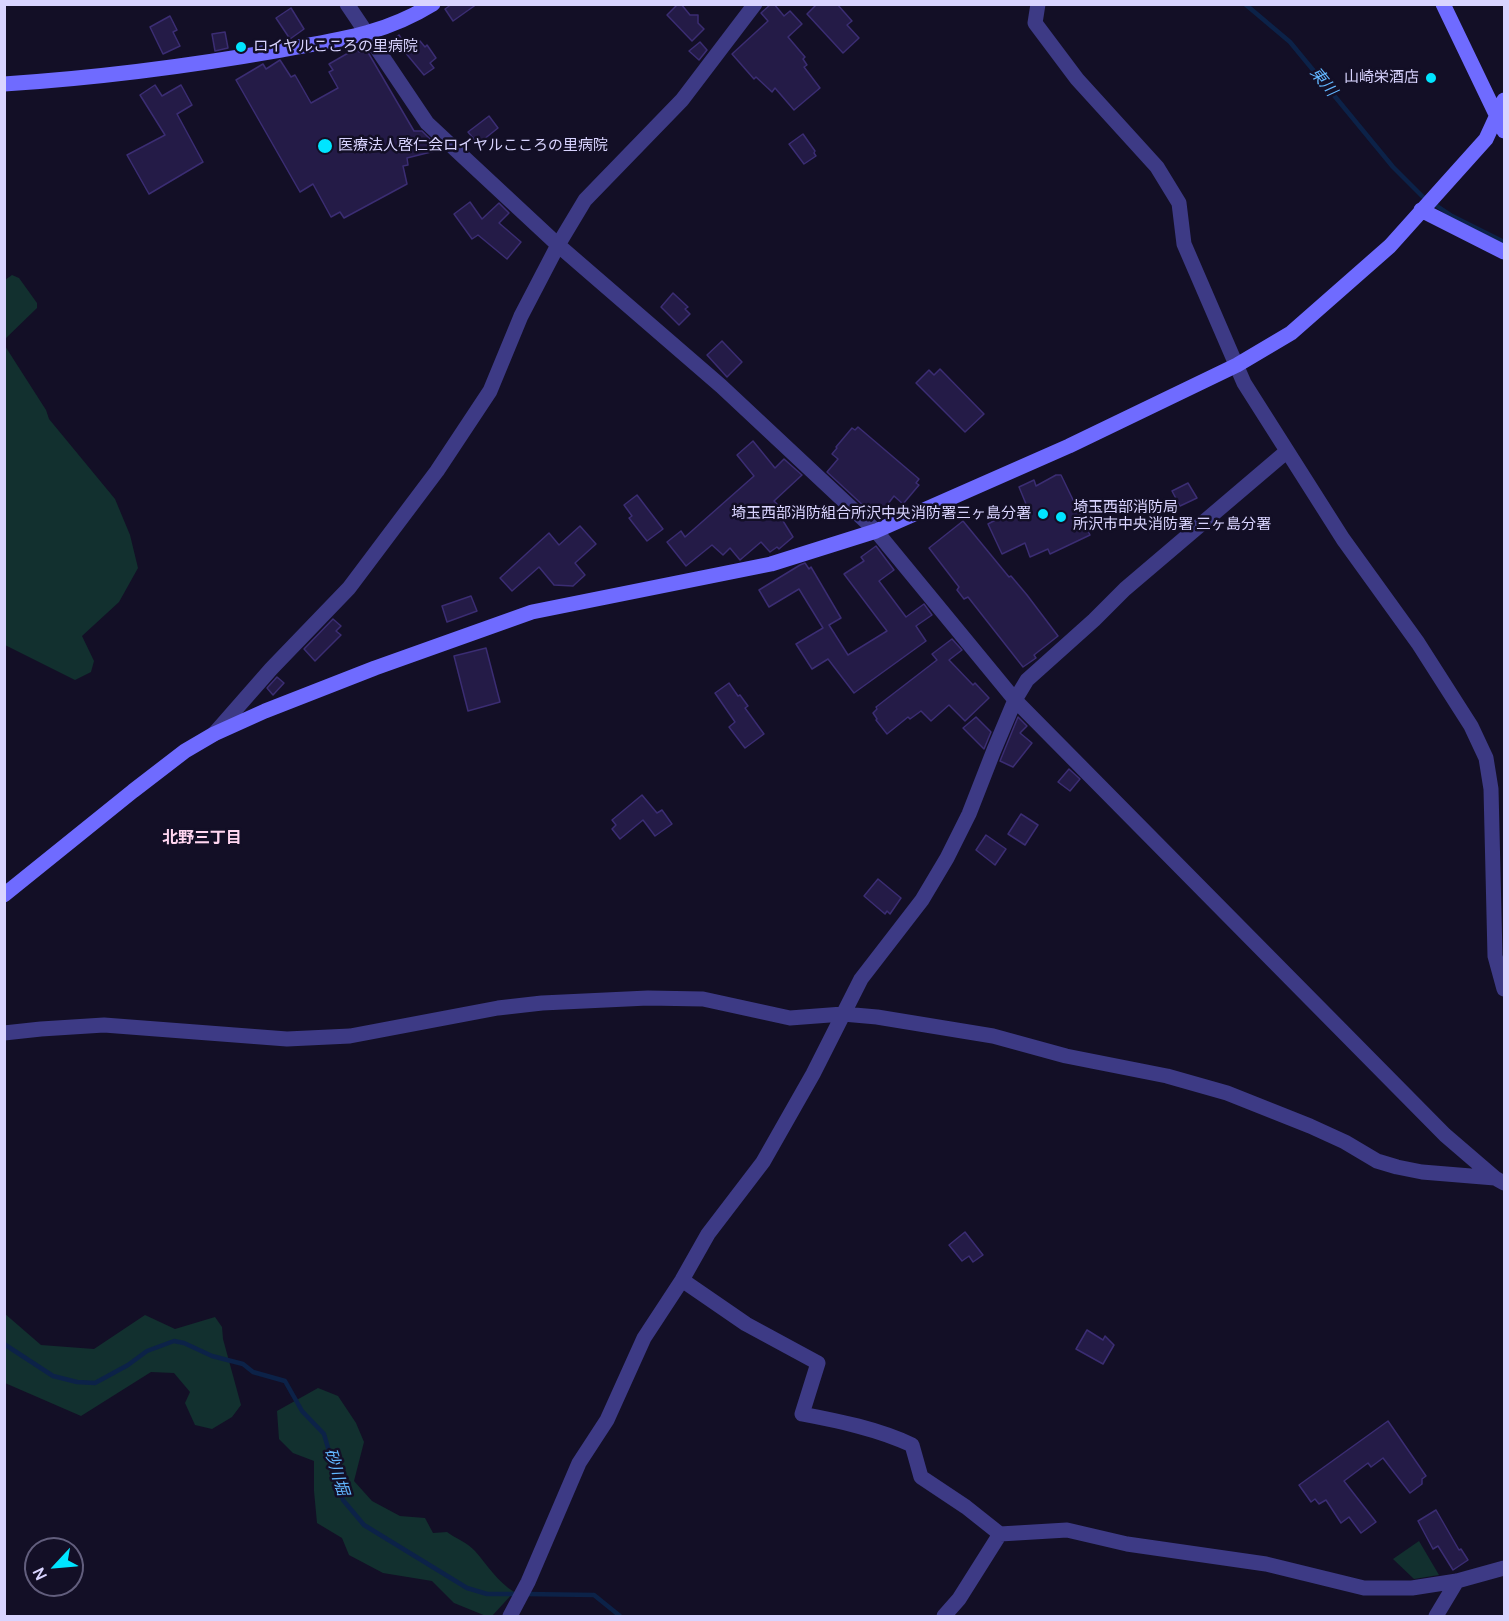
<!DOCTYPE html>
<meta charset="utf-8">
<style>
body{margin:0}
#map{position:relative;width:1509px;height:1621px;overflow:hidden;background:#130f26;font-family:Manrope,sans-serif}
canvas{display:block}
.frame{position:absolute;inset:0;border:6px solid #d9d4ff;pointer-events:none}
.north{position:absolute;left:24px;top:1537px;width:60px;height:60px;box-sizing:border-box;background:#130f26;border:2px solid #625e7d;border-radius:50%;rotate:244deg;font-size:16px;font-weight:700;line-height:24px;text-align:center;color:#d9d4ff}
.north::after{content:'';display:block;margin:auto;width:21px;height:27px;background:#00e5ff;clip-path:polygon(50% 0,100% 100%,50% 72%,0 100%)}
</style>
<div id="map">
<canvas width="1509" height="1621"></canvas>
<div class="frame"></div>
<div class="north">N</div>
</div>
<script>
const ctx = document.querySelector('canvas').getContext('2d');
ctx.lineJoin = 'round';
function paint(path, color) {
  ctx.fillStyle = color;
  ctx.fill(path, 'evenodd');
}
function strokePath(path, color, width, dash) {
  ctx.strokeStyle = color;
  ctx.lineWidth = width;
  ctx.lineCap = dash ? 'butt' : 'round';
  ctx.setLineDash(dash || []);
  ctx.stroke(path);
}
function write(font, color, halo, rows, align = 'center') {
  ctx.font = font + ' Manrope,"Noto Sans JP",sans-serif';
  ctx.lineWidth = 5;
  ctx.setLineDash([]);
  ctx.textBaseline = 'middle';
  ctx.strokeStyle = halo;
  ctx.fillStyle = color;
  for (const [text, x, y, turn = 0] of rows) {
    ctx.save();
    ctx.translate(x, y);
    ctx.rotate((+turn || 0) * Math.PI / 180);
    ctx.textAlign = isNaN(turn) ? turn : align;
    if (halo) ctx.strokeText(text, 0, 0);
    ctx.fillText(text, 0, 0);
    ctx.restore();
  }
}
paint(new Path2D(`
 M12 275 19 278 37 303V308L5 339V280Z
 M5 346 46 410 49 419 115 499 130 535 138 568 119 602 82 636 94 661 91 672 75 680 5 645Z
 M4 1313 41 1345 94 1349 145 1315 175 1329 215 1317 222 1327 223 1339 241 1405 232 1417 212 1429 195 1425 185 1403 190 1392 174 1373 151 1372 81 1416 5 1383Z
 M318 1388 338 1396 356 1423 364 1442 354 1481 372 1501 400 1516 425 1518 433 1533 447 1532C455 1538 468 1543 475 1551 488 1566 497 1581 514 1592L492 1616H486L454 1603 432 1581 383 1573 349 1555 342 1538 317 1523 314 1491V1461L293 1453 279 1439 277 1411Z
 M1419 1541 1439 1575 1414 1579 1393 1559Z`), '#12302f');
strokePath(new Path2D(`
 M1245 4 1290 42 1393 167 1422 196 1452 216 1504 242
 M4 1344 53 1376 77 1382 95 1383 128 1365 147 1351 174 1341 184 1343 212 1356 243 1364 253 1372 285 1381 302 1411 324 1434 343 1500 364 1525 467 1588 487 1594H517
 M526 1594 594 1595 620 1616`), '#0c2248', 4.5);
const building = new Path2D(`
 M452 4H477L453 21 445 9Z
 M678 4H681L690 15H698V23L704 29 692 41 667 15Z
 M771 4H774L784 16 790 11 802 24 788 37 805 57 803 59 807 65 804 67 820 88 794 110 775 88 772 92 756 77 754 79 732 54 768 21 761 13Z
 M817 4H837L852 21 847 25 859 38 843 53 807 14Z
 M291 8 304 29 290 39 276 18Z
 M170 16 177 30 173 32 180 46 163 54 150 27Z
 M225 32 228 48 215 51 212 34Z
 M399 35 406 46 396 52 389 42Z
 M420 41 425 47 427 45 436 58 430 63 434 68 424 75 404 51Z
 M700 42 707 50 699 60 689 51Z
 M357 48 359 52 366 49 414 131H422L431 140 435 151 407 158 408 165 403 166 407 184 344 218 340 212 331 217 313 184 300 192 236 80 263 64 266 69 280 60 291 77 295 75 311 103 338 88 329 72 333 70 329 64Z
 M155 85 162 96 181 85 192 105 177 114 203 162 149 194 127 155 165 135 140 95Z
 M489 116 498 128 478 144 468 132Z
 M803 134 815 151 814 153 816 156 804 164 789 144Z
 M470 202 482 219 499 203 509 213 499 223 521 242 507 259 478 235 472 239 454 214Z
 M673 293 688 307 685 309 690 314 679 325 661 307Z
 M722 341 742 362 727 377 707 355Z
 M940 369 984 414 965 432 916 383 929 370 934 375Z
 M858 427 919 479 916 483 919 485 903 504 894 496 878 517 867 509 827 472 838 459 832 454 837 448 836 447 852 428 855 430Z
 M753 441 775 468 784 459 802 475 774 501 779 506 775 508 793 537 779 549 777 547 770 552 761 542 740 560 730 548 723 555 712 545 686 566 667 542 681 531 685 537 754 476 737 455Z
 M1056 475H1061L1090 535 1050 554 1048 549 1030 557 1025 543 1002 554 988 524 1026 504 1019 487 1034 480 1036 486Z
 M1188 483 1197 498 1180 506 1172 491Z
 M637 495 663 529 647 541 629 518 632 516 624 505Z
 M963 521 1009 577 1011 576 1027 595 1058 636 1034 655 1036 658 1023 667 968 597 964 599 957 590 959 587 929 548Z
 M580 526 596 544 575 563 585 575 573 586 554 585 539 567 512 591 500 578 549 533 559 545Z
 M876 546 894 570 879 581 906 617 924 604 932 615 916 626 926 641 854 693 828 659 812 669 796 644 823 628 799 589 769 607 759 590 800 565 805 563 809 569 811 567 841 618 829 625 848 655 887 631 844 574 864 561 861 557Z
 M471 596 477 611 447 622 442 606Z
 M333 619 341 626 336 631 341 635 315 661 304 649Z
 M952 639 962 650 949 660 973 685 975 683 989 698 965 721 949 705 931 721 921 711 910 719 908 717 887 734 876 720 877 719 873 713 877 709 876 707 937 660 932 654Z
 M486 648 500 702 468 711 454 656Z
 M277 677 284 683 273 695 267 688Z
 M729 683 738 696 740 695 748 706 745 708 764 734 745 748 729 727 735 722 715 693Z
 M976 717 991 732 984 749 963 728Z
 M1018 717 1027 726 1020 733 1032 743 1013 767 1000 761Z
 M1069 769 1080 779 1070 791 1058 782Z
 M642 795 657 813 662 810 672 824 655 836 643 820 620 839 612 829 616 825 612 820Z
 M1021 814 1038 825 1025 845 1008 834Z
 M986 835 1006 849 995 865 976 850Z
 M878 879 901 898 890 914 887 911 885 914 864 896Z
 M965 1232 983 1255 973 1262 969 1256 962 1261 949 1245Z
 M1087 1330 1103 1340 1105 1336 1114 1345 1103 1364 1076 1349Z
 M1388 1421 1426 1476 1422 1479V1484L1410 1493 1383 1458 1371 1467 1368 1463 1344 1481 1376 1522 1361 1533 1349 1517 1341 1523 1326 1500 1319 1504 1315 1499 1311 1502 1299 1485Z
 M1436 1510 1459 1550 1461 1549 1468 1560 1453 1570 1438 1546 1433 1549 1418 1521Z`);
paint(building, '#241b47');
strokePath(building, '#3b2d73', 1.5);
strokePath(new Path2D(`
 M347 4 427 123 558 245 721 386 876 531 1015 700 1445 1135 1495 1178 1504 1183
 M1038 4 1035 23 1077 79 1157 167 1179 203 1184 244 1244 383 1343 539 1418 643 1471 726 1486 758 1491 789 1495 956 1504 989
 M214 734 271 669 349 588 437 471 490 391 521 316 558 245 585 200 682 100 755 4
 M4 1033 41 1029 104 1025 287 1039 350 1036 498 1008 542 1003 648 998 703 999 790 1018 843 1014 877 1017 993 1036 1066 1056 1167 1076 1227 1093 1310 1126 1345 1142 1377 1161 1397 1167 1422 1172 1495 1178
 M682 1280 746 1324 818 1363 802 1414C839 1421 878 1429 912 1445L921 1477 966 1507 1000 1534
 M510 1616 528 1582 579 1463 607 1420 644 1338 682 1280 708 1234 763 1162 813 1074 861 979 922 900 947 858 969 814 994 750 1015 700 1027 680 1094 620 1125 589 1286 452
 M944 1616 959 1599 1000 1534 1067 1530 1127 1544 1266 1564 1364 1588H1412L1457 1581 1504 1568
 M1436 1616 1457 1581`), '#3d3a85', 15);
strokePath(new Path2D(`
 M1443 4 1504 131
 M4 84C97 78 190 66 281 50 337 40 383 35 433 4
 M1421 210 1504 252
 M4 895 133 791 185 751 214 734 265 711 375 668 532 612 771 564 876 531 1069 446 1237 365 1291 333 1390 246 1486 139 1504 100`), '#6f6bff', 15);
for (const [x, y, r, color] of [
 [241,47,6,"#00e5ff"],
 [1431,78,6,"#00e5ff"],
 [325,146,8,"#00e5ff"],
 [1043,514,6,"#00e5ff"],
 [1061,517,6,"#00e5ff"]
]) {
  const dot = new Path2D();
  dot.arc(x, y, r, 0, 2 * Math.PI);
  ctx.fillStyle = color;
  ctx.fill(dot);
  strokePath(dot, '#130f26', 2);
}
write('15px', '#d9d4ff', '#130f26', [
 ["ロイヤルこころの里病院",253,47],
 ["山崎栄酒店",1419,78,"right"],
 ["医療法人啓仁会ロイヤルこころの里病院",338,146],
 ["埼玉西部消防局",1073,508],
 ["所沢市中央消防署 三ヶ島分署",1073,525],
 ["埼玉西部消防組合所沢中央消防署三ヶ島分署",1031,514,"right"]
], 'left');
write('italic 16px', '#62b6ff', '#130f26', [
 ["東川",1323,82,51],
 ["砂川堀",336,1472,73]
]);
write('bold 16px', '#ffd6f0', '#130f26', [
 ["北野三丁目",202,839]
]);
</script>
